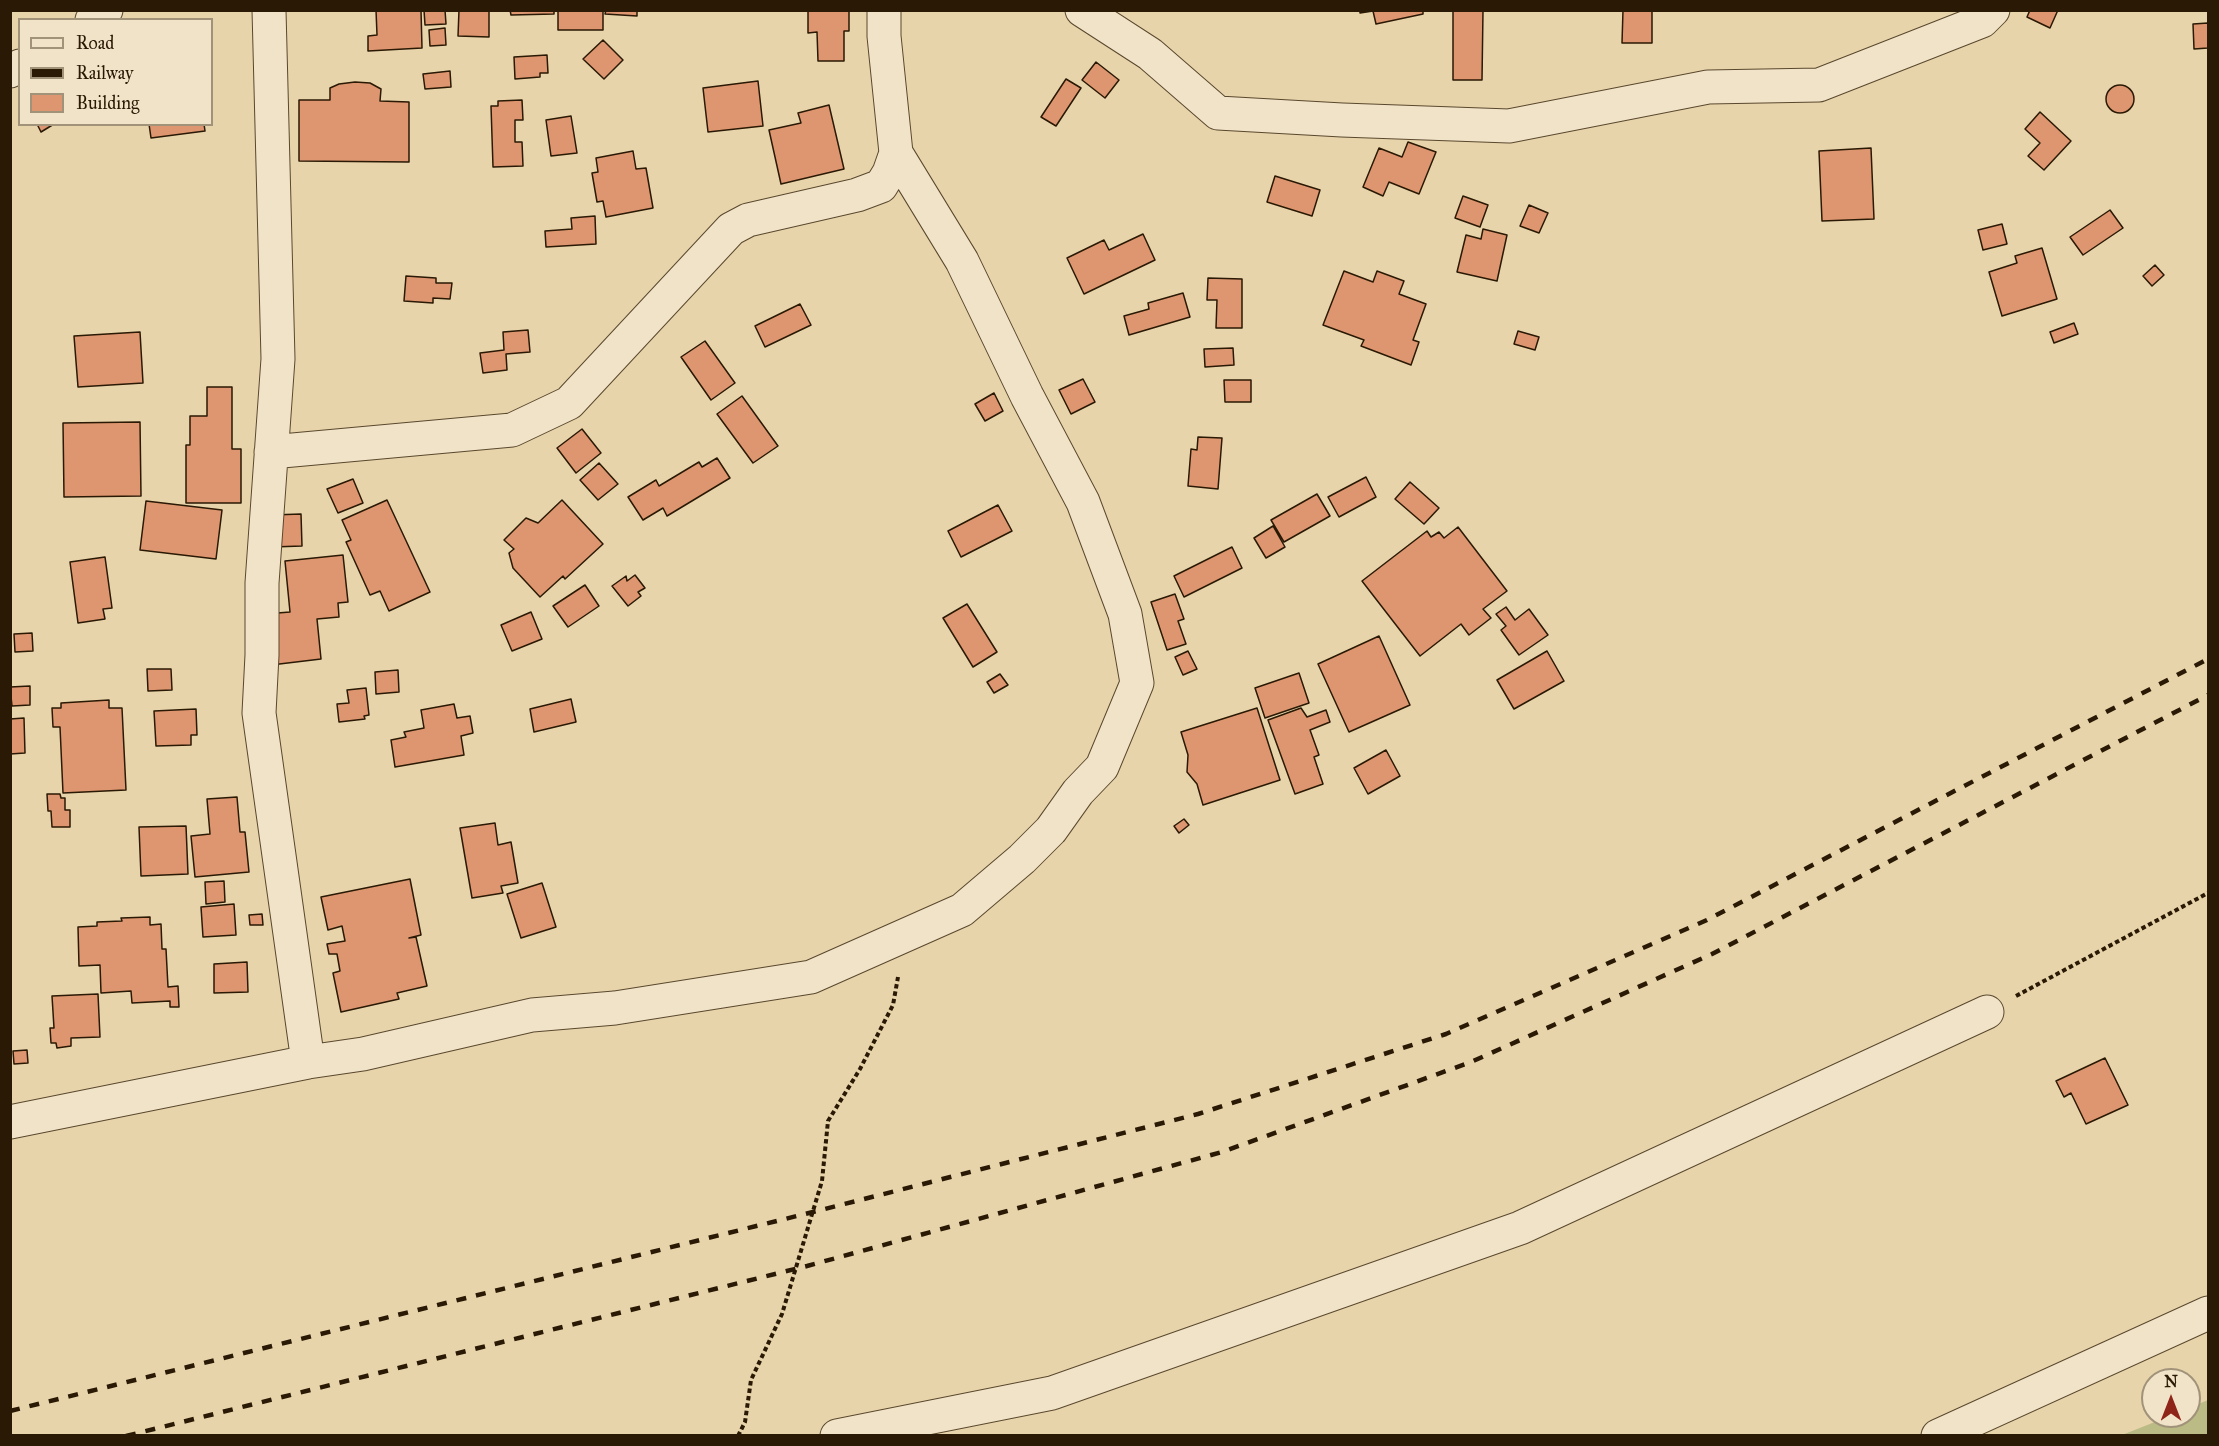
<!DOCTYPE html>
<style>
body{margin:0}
#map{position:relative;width:2219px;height:1446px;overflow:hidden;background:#e8d4aa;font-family:"IM FELL Great Primer",serif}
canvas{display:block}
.frame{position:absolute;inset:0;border:12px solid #2a1905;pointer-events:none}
.legend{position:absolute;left:18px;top:18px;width:195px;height:108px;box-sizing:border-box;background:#f0e3c8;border:2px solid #a1927a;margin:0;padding:8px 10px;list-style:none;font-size:18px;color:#2a1905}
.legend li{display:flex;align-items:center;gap:12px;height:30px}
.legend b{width:30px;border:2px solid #a1927a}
.north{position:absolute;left:2141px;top:1368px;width:60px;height:60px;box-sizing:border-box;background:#f0e3c8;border:2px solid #a1927a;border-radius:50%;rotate:0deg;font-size:16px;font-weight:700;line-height:24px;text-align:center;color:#2a1905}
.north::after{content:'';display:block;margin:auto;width:21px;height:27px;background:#8f2418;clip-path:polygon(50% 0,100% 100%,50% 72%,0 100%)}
</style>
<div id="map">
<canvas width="2219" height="1446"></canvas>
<div class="frame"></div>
<ul class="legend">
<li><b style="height:8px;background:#f0e3c8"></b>Road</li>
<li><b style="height:8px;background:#2a1905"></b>Railway</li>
<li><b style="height:16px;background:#dd966f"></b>Building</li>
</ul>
<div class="north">N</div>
</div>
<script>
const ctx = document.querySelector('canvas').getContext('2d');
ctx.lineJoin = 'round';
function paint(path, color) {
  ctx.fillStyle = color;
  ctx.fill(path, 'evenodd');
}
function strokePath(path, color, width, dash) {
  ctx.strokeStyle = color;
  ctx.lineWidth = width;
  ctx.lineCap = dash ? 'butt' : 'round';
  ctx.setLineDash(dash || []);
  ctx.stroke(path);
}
paint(new Path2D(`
 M2208 1400V1435H2122L2170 1416H2189V1408Z`), '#babb85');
const building = new Path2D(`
 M376 10H421L422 48 368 51V36L377 35Z
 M424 10H445L446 24 425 25Z
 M459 10H489V37L458 36Z
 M510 10H554V14L511 15Z
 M558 10H603V30H558Z
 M606 10H637V16L605 14Z
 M808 10H849V31H844V61H818L817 32 808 33Z
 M1360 10H1423V14L1376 24 1373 11 1360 13Z
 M1623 10H1652V43H1622Z
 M2030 10H2058L2050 28 2027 17Z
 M1453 11H1483L1482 80H1453Z
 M2208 23V48L2194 49 2193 24Z
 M445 28 446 45 430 46 429 30Z
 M603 40 623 60 604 79 583 59Z
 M547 55 548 73H540V77L515 79 514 57Z
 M1096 62 1119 80 1105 98 1082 80Z
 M450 71 451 87 425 89 423 74Z
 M1066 79 1081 88 1056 126 1041 117Z
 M758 81 763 126 708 132 703 88Z
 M355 82 370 83 381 89 380 101 409 102V162L299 161V100H330V88L339 84Z
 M2106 99a14 14 0 1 1 28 0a14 14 0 1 1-28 0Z
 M522 100 523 120H515V142H522L523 166 493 167 491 106H498V101Z
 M829 105 844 169 781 184 769 130 801 123 798 113Z
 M2040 112 2071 141 2044 170 2028 156 2040 143 2025 129Z
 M571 116 577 153 551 156 546 120Z
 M37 124H54L41 132Z
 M149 124H204L205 131 151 138Z
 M1408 142 1436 152 1419 194 1389 182 1383 196 1363 187 1379 148 1402 157Z
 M1871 148 1874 219 1822 221 1819 151Z
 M633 151 636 169 646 168 653 208 606 217 603 201 597 202 592 173 598 172 596 158Z
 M1275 176 1320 190 1312 216 1267 202Z
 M1463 196 1488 205 1480 227 1455 218Z
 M1529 205 1548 213 1539 233 1520 226Z
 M2110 210 2123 228 2083 255 2070 237Z
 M595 216 596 244 546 247 545 231 572 229 571 218Z
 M2002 224 2007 244 1983 250 1978 230Z
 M1483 229 1507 235 1497 281 1457 272 1466 235 1481 239Z
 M1143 234 1155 260 1084 294 1067 258 1104 240 1109 250Z
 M2042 248 2057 299 2002 316 1989 272 2017 263 2015 256Z
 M2155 265 2164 275 2152 286 2143 276Z
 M1344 271 1373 282 1377 271 1404 281 1399 294 1426 304 1413 340 1419 342 1411 365 1361 346 1364 340 1323 325Z
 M406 276 436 278V283H452L450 299 433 298V303L404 301Z
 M1208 278 1242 279V328H1216L1217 300H1207Z
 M1183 293 1190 317 1129 335 1124 316 1149 309 1148 303Z
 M800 304 811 325 765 347 755 326Z
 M2074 323 2078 334 2054 343 2050 332Z
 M528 330 530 352 506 354 507 370 483 373 480 353 504 350 503 332Z
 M1518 331 1539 337 1535 350 1514 344Z
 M140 332 143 383 78 387 74 336Z
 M705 341 735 383 711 400 681 357Z
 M1233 348 1234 365 1205 367 1204 349Z
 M1083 379 1095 402 1071 414 1059 390Z
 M1224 380H1251V402H1225Z
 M207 387H232V449H241V503H186V445H190V416H207Z
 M994 393 1003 411 985 421 975 404Z
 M742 396 778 446 753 463 717 414Z
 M140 422 141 496 64 497 63 423Z
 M582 429 601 453 576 473 557 448Z
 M1198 437 1222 438 1218 489 1188 486 1191 449 1197 450Z
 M717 458 730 478 667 516 663 508 643 520 628 497 656 480 659 486 699 462 702 467Z
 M599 463 618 484 598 500 580 480Z
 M1366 477 1376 497 1339 517 1328 497Z
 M353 479 363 503 338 513 327 489Z
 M1410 482 1439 508 1424 524 1395 499Z
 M1317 494 1330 516 1284 542 1271 520Z
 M387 500 430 592 389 611 380 591 370 595 346 542 351 540 342 520Z
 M562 500 603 544 565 579 563 576 540 597 513 568 509 553 514 549 504 540 526 518 538 523Z
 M146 501 222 510 216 559 140 550Z
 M998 505 1012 531 961 557 948 531Z
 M301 514 302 546 272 547V515Z
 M1273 526 1285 547 1266 558 1254 538Z
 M1458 527 1507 591 1483 609 1491 618 1469 635 1461 624 1420 656 1362 581 1427 531 1431 537 1439 532 1444 538Z
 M1232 547 1242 568 1184 597 1174 576Z
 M343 555 348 602 338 603 339 617 317 619 321 659 271 665 265 614 290 612 285 561Z
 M105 557 112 608 103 609 105 619 78 623 70 562Z
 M635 575 645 588 638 592 641 596 628 606 612 586 626 576 627 581Z
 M585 585 599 606 568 627 553 606Z
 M1175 594 1184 619 1178 621 1186 644 1167 650 1151 602Z
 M967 604 997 652 973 667 943 618Z
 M1506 607 1515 620 1529 609 1548 635 1519 655 1501 630 1506 626 1496 614Z
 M531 612 542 639 512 651 501 625Z
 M32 633 33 651 15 652 14 634Z
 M1379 636 1410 705 1349 732 1318 664Z
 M1188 651 1197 669 1183 675 1175 657Z
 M1547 651 1564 681 1514 709 1497 680Z
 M147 669H171L172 690 148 691Z
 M398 670 399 692 376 694 375 672Z
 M1299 673 1309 703 1265 718 1255 688Z
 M1000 674 1008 685 994 693 987 682Z
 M30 686V705L12 706 10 687Z
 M366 688 369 715 364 716 365 719 339 722 337 704 349 703 347 690Z
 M571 699 576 722 534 732 530 709Z
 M109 700V708H122L126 790 63 793 60 727H53L52 708H61V703Z
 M454 704 457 718 470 716 473 733 461 736 464 755 395 767 391 740 406 737 404 732 424 728 421 710Z
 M1257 708 1280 780 1203 805 1197 784 1187 772 1188 755 1181 732Z
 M1301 708 1307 717 1326 710 1330 722 1310 730 1319 755 1314 757 1323 784 1295 794 1268 720Z
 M196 709 197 735H191V745L156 746 154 711Z
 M24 718 25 753 10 754V719Z
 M1386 750 1400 776 1368 794 1354 768Z
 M47 794H60L61 798H65V810H70V827H52L51 811H48Z
 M237 797 240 832H245L249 872 195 877 191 836 210 834 207 799Z
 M1184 819 1189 825 1179 833 1174 826Z
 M495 823 498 845 511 842 518 883 501 886 503 893 472 898 460 828Z
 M186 826 188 874 141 876 139 827Z
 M410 879 421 935 409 938 416 937 427 986 397 993 399 999 341 1012 333 973 340 971 337 954H329L327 944 345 941 342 926 328 930 321 897Z
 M224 881 225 902 206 904 205 882Z
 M542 883 556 927 521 938 507 894Z
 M234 904 236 935 203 937 201 907Z
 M262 914 263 925H250L249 915Z
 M150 917V925L161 924 162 949H166L168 987 178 986 179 1007H170V1001L132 1003 131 991 101 993 100 965 79 966 78 927 97 926V922L122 921 121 918Z
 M247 962 248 992 214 993V964Z
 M98 994 100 1037 71 1038V1046L57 1048 56 1043H51L50 1028H54L52 996Z
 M27 1050 28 1063 14 1064 13 1051Z
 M2105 1058 2128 1105 2086 1124 2071 1093 2064 1097 2056 1081Z`);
paint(building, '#dd966f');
strokePath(building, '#2a1905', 1.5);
const minor = new Path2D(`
 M269 10 278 359 262 583V655L259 713 308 1062
 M1082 10 1150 54 1218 113 1342 120 1509 126 1708 87 1819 85 1982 21 1993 10
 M92 20 106 10
 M10 71 20 66
 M271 452 512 430 569 403 731 229 748 220 857 195 881 186 889 173 896 153
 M10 1122 308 1062 363 1054 532 1015 615 1008 811 977 962 910 1022 859 1051 830 1078 792 1102 767 1137 683 1125 614 1083 502 1027 396 962 261 896 153 884 36V10
 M837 1436 1052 1393 1520 1228 1987 1012
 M1938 1436 2208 1313`);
strokePath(minor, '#5a482e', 35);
strokePath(new Path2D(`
 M2016 996 2208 893
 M738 1436 745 1422 751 1380 782 1314 822 1181 828 1121 860 1069 893 1005 898 977`), '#2a1905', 4, [4.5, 3]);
strokePath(minor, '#f0e3c8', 33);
strokePath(new Path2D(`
 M10 1411 813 1212 1198 1114 1446 1034 1707 920 2208 659
 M126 1436 807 1266 1222 1152 1471 1062 1712 954 2208 695`), '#2a1905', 4.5, [10, 10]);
</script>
